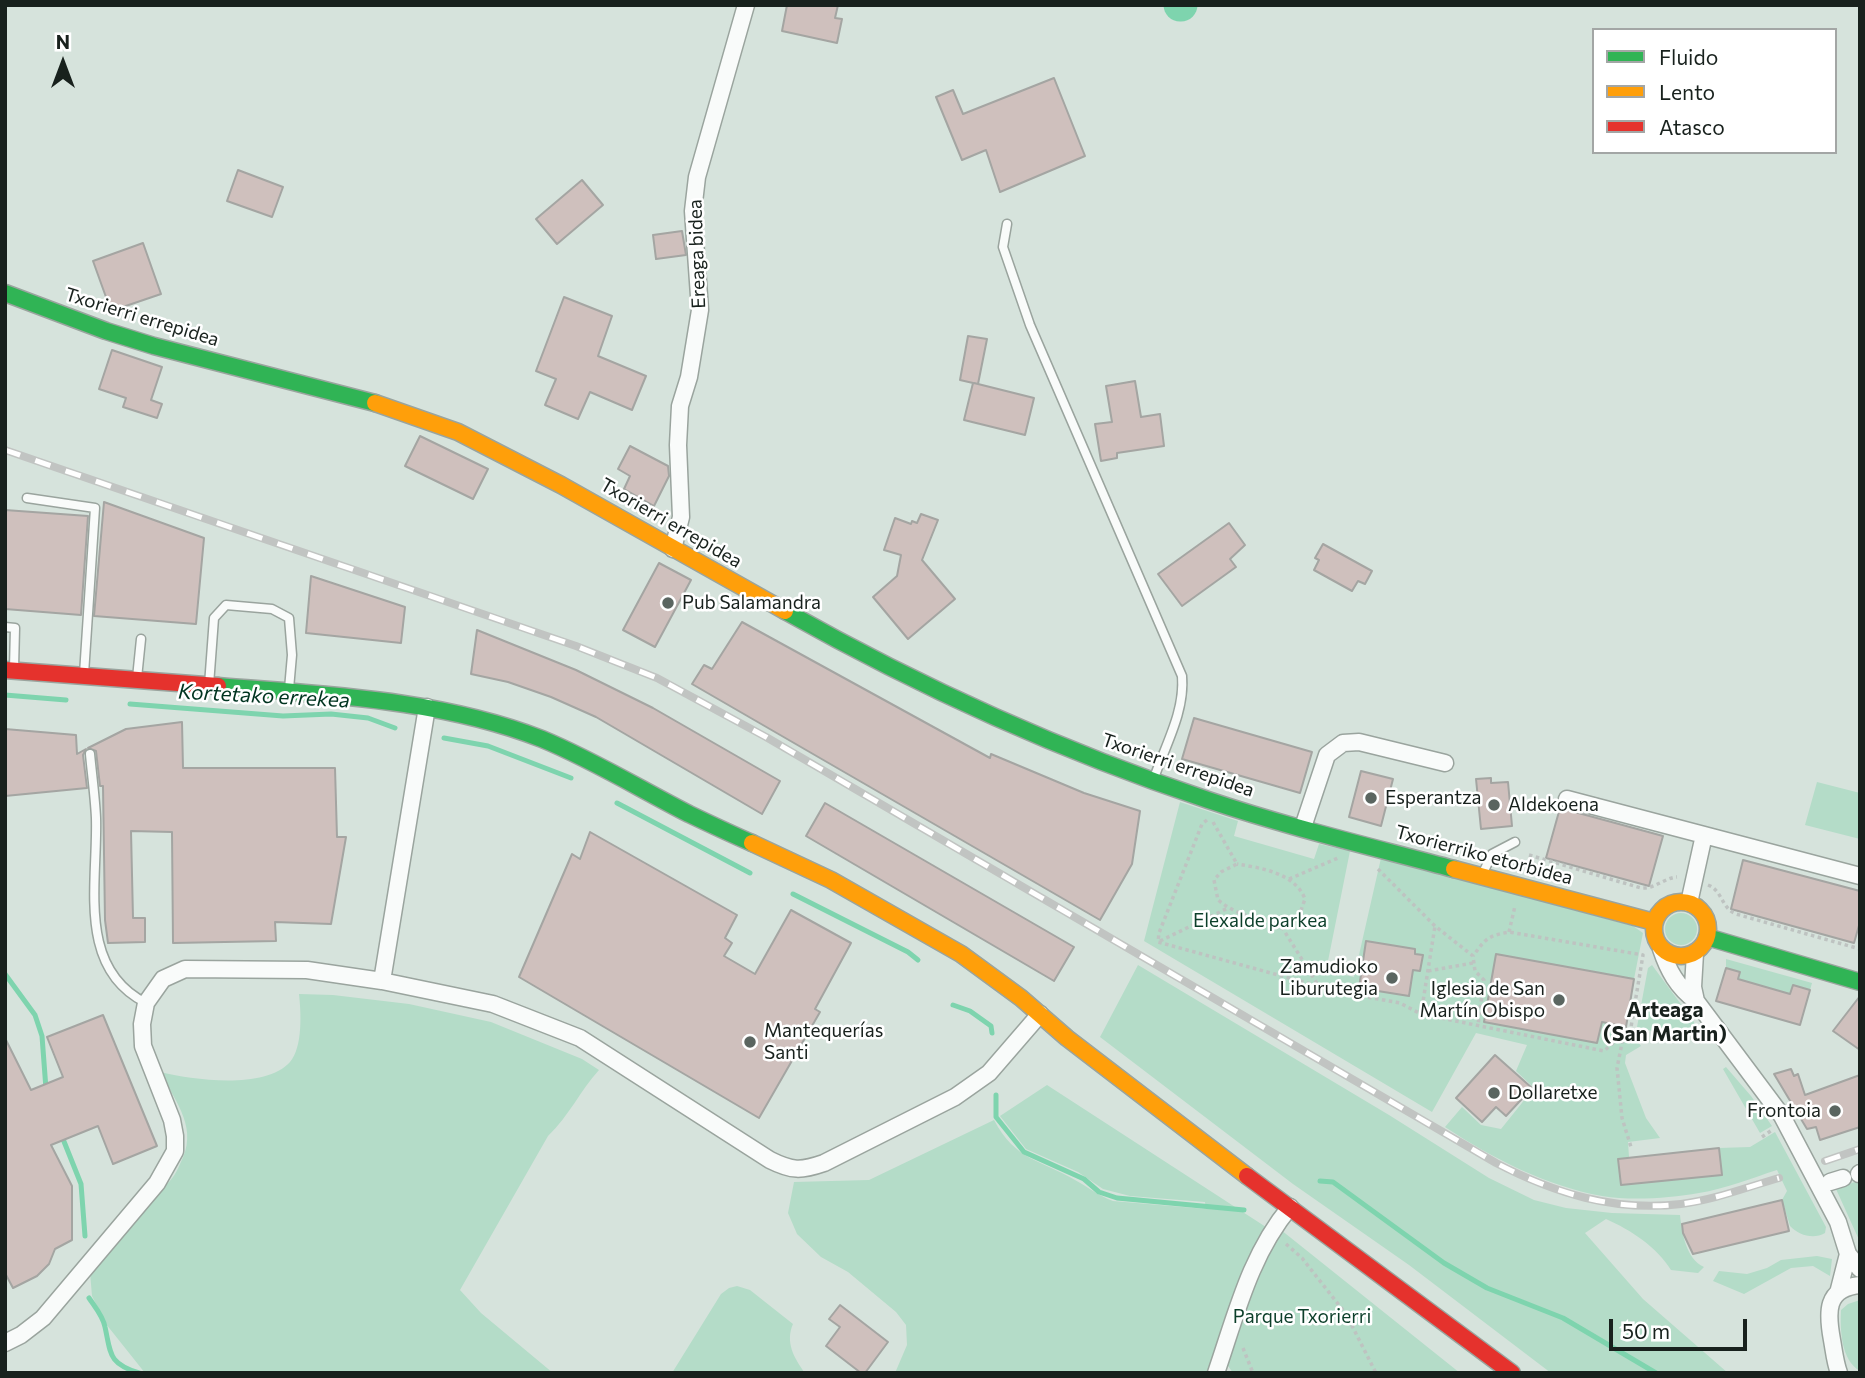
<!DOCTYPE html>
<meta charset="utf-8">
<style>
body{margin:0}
#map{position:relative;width:1865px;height:1378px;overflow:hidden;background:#d6e3dc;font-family:Commissioner,sans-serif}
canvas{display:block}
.frame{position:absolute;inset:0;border:7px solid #18211d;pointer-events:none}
.legend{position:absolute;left:1592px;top:28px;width:245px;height:126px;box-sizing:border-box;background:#fff;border:2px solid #a3a6a5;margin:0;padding:9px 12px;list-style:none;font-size:21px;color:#18211d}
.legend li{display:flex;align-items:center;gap:14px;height:35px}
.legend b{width:35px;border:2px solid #a3a6a5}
.north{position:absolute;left:28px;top:28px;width:70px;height:70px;-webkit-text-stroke:5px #fff;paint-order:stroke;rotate:0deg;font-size:19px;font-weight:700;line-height:28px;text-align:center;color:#18211d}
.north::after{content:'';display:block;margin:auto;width:24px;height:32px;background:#18211d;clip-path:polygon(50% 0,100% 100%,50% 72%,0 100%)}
.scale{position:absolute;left:1609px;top:1319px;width:138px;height:32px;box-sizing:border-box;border:4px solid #18211d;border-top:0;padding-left:9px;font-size:21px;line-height:24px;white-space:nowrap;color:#18211d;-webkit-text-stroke:5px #fff;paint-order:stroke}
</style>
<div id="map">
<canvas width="1865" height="1378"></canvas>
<div class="frame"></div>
<ul class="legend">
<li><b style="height:9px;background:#30b455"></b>Fluido</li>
<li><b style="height:9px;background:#ff9f0a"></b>Lento</li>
<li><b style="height:9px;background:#e5322d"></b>Atasco</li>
</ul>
<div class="north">N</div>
<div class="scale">50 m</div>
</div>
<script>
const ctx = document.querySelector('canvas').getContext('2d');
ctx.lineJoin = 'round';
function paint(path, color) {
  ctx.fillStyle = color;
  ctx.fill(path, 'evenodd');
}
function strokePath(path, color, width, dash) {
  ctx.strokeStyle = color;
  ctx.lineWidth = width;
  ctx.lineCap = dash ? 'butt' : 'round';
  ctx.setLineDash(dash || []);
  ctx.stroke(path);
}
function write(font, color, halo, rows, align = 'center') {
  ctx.font = font + ' Commissioner,sans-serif';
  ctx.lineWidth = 5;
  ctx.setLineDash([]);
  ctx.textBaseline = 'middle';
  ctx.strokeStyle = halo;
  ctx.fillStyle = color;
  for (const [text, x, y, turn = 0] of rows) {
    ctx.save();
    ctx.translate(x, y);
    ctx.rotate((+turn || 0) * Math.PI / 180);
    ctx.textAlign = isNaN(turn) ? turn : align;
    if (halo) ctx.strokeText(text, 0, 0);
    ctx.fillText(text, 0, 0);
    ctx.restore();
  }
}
paint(new Path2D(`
 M1817 782 1860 793V839L1805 825Z
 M1180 802 1238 821 1234 836 1314 859 1319 844 1350 851 1326 971 1354 977 1381 858 1633 926 1643 933 1634 979 1496 954 1484 1021 1597 1043 1602 1022 1626 1027 1641 1046 1626 1055 1625 1063 1646 1118 1660 1138 1628 1142 1629 1157 1618 1159 1621 1185 1721 1175 1719 1148 1750 1147 1775 1132 1826 1227 1825 1233C1813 1240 1799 1235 1790 1226L1782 1200 1787 1191 1777 1170C1752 1178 1725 1189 1699 1193 1669 1198 1633 1201 1602 1196 1546 1186 1492 1158 1445 1127L1462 1107 1481 1125 1501 1129 1534 1088 1516 1071 1527 1045 1476 1033 1432 1112 1144 941Z
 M1665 929a16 16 0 1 1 32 0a16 16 0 1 1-32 0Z
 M1726 959 1812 983 1810 990 1793 986 1790 994 1738 979 1740 972 1726 968Z
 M1138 965 1389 1115 1489 1178 1534 1200 1566 1208 1612 1213 1680 1215C1682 1233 1686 1259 1704 1267L1698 1273 1671 1270C1657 1247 1631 1230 1606 1219L1585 1233 1643 1299 1728 1373H1551L1409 1265 1293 1184 1100 1037Z
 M1652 965 1694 1022 1695 1027 1690 1035 1671 1036 1637 1027 1648 968Z
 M299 994 333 995 409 1004 491 1022 582 1059 599 1070C580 1091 569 1116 548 1136L460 1290 481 1313 553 1373H145L106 1324 92 1296 89 1260 160 1190C170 1182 175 1176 180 1164 199 1129 177 1104 160 1072 193 1080 265 1090 290 1062 303 1047 301 1012 299 994Z
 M1726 1067 1751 1096 1772 1126 1760 1133 1723 1069Z
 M1047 1085 1269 1229 1210 1373H895L907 1345 906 1325 896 1312 848 1272 821 1257 797 1234 788 1213 794 1182 869 1180 994 1120C1016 1161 1039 1159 1075 1180 1088 1187 1099 1196 1113 1201L1206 1209 1205 1202 1130 1196 1103 1189 1078 1172 1026 1149 1000 1116Z
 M1860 1180V1242L1836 1189Z
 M1281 1230 1460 1373H1233L1226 1363 1265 1253Z
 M1817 1256 1832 1259 1830 1276 1813 1266 1791 1268 1744 1294 1713 1281 1719 1271 1747 1274 1767 1268 1781 1260Z
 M737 1286 750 1290 793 1324C785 1342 794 1358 805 1373H672L721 1294 729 1288Z
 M1860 1300V1371C1841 1360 1840 1330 1841 1310L1848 1304Z`), '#b4dcc8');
strokePath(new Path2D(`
 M5 695 66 700
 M130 704 283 716 331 714 368 718 395 728
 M444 738 488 746 571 778
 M617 803 750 873
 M793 894 908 952 918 960
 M5 974 35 1015 42 1036 46 1089
 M953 1005 970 1011 991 1026 992 1033
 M996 1095V1117L1024 1152 1084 1179 1099 1192 1117 1198 1244 1210
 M61 1134 81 1184 85 1236
 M1320 1181 1333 1182 1444 1263 1487 1288 1563 1318 1656 1373
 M89 1298C95 1307 103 1316 105 1327 111 1354 108 1363 139 1373`), '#7ed4ae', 5);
strokePath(new Path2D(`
 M1180 5H1181`), '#7ed4ae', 33);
const building = new Path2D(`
 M787 5H838L835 18 842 19 837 43 782 31Z
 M1054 78 1085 156 1000 192 986 150 962 160 936 97 953 90 963 114Z
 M238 170 283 187 272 217 227 201Z
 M582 180 603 205 557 244 536 219Z
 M682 231 686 255 656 259 653 235Z
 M143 243 161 294 111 311 93 261Z
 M564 297 612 316 598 356 646 376 632 410 590 392 578 419 545 405 556 379 536 371Z
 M968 336 987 339 978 384 974 383 1034 398 1025 435 964 420 973 383 960 380Z
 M112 350 162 367 151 400 162 404 157 418 123 407 126 398 99 389Z
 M1135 381 1141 417 1160 414 1164 446 1117 453V458L1101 461 1095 424 1112 422 1106 386Z
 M420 436 488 469 473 499 405 466Z
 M630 446 668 466 669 476 654 506 624 489 630 476 618 469Z
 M104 502 204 538 196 624 94 616Z
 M5 510 88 516 81 615 5 609Z
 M921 514 938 520 922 560 955 599 908 639 873 597 897 576 901 555 884 550 895 518 911 524 912 521 917 523Z
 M1229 523 1245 545 1230 559 1236 567 1182 606 1158 574Z
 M1323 544 1372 571 1365 584 1358 581 1352 591 1314 570 1319 560 1315 558Z
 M659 563 691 580 655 647 623 630Z
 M311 576 405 607 401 643 306 633Z
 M742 622 990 758 991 754 1084 793 1140 811 1132 864 1100 920 692 684 704 665 712 669Z
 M477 630 576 670 653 708 780 781 762 814 596 717 551 697 508 682 471 674Z
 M1194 718 1312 752 1300 793 1182 759Z
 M182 722 183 768H335L337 837H346L331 924 275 922 276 941 173 943 172 832 131 831 133 918H145V942L108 943 105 920 103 786H100L96 751 88 748 126 729Z
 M5 729 76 735 77 754 86 749 83 755 87 788 5 796Z
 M1361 771 1393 779 1381 826 1349 817Z
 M1491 778V783L1508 782 1512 826 1481 829 1476 779Z
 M825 803 1074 947 1054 981 806 836Z
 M1560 808 1663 836 1649 886 1546 858Z
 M590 832 737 915 725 938 732 943 724 956 755 974 791 910 851 943 815 1009 820 1012 759 1118 519 977 572 854 580 859Z
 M1743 860 1860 891V922L1854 943 1731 909Z
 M1366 941 1415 949V954L1423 955 1420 971 1413 970 1409 996 1359 988Z
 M1496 954 1634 979 1626 1027 1602 1022 1597 1043 1484 1022Z
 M1726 968 1740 972 1738 979 1790 994 1793 985 1810 990 1800 1025 1716 1001Z
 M1860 996V1050L1833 1031Z
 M103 1015 157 1146 113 1164 98 1126 51 1145 72 1186V1240L55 1249 49 1264 37 1276 13 1288 5 1273V1038L31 1090 63 1077 47 1037Z
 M1495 1055 1532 1088 1506 1116 1496 1107 1482 1122 1456 1098Z
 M1791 1069 1794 1076 1798 1074 1805 1095 1860 1075V1127L1820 1140 1816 1127 1807 1129 1774 1074Z
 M1719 1148 1722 1175 1621 1185 1618 1159Z
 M1782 1200 1789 1231 1693 1254 1683 1233 1682 1224Z
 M840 1305 888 1342 865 1373H861L826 1346 840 1327 829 1319Z`);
paint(building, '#cfc0bd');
strokePath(building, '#a4a5a2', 2);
const lane = new Path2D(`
 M1007 224 1003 247 1030 325 1182 676C1185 711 1166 744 1154 778
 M27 498 95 508 84 674
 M5 627 15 628 14 668
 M137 678 141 639
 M209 685 214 618 226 605 272 609 289 618 292 655 289 689
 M90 754C92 775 95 797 96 818 98 882 76 968 146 1003
 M1482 875 1492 854 1515 842`);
const street = new Path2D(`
 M673 549 681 517 678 445 680 406 689 377 700 310 693 211 697 177 746 5
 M1567 799 1860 876
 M1303 827 1327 755 1343 743 1359 742 1445 763
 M1689 903 1704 835
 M1661 949C1668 970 1677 987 1696 1001
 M1695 953 1693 987 1696 1001 1782 1116 1838 1222 1848 1254 1860 1269
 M382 981 427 707
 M1859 1174 1860 1173
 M1830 1182 1843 1178
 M1838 1293 1848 1254
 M5 1343 21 1335 43 1318 157 1183 175 1151V1136L172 1120 143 1046 142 1024 146 1003 163 979 185 969 307 970 382 981 493 1004 580 1038 770 1160C792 1171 801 1171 824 1163L955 1097 989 1073 1040 1014
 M1216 1373C1236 1315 1250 1255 1290 1207
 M1839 1373C1835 1362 1834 1351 1832 1340 1827 1313 1825 1288 1860 1285`);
const fast = new Path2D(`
 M5 293 106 331 154 346 375 403
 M785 611C920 687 1061 751 1208 800 1288 827 1372 847 1454 869
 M218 686C326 695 440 699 542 739 593 760 640 789 689 814 710 824 731 834 752 843
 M1707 937 1860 982`);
const slow = new Path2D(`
 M375 403 458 432 561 485 785 611
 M752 843 831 880 961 954 1021 998 1067 1038 1247 1176
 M1454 869 1654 922
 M1654 929a27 27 0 1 1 54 0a27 27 0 1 1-54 0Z`);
const jam = new Path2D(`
 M5 670 218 686
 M1247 1176 1512 1373`);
strokePath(lane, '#9aa49e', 11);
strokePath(street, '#9aa49e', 19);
strokePath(fast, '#9aa49e', 19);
strokePath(slow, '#9aa49e', 19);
strokePath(jam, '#9aa49e', 19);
strokePath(new Path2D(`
 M1207 820 1202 824 1159 933 1158 942 1340 992 1400 1003 1421 1014 1604 1051 1631 1027 1643 955 1509 932C1488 936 1486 938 1473 956
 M1213 822 1237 864 1221 872 1214 880 1218 900C1240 918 1271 925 1299 916L1305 899C1295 873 1261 868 1237 864
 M1529 855 1641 888C1655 889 1664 878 1677 877
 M1378 869 1435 926 1473 956 1475 971 1484 980 1478 1025
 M1289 879 1338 858
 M1708 885C1723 891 1721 908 1736 914L1860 949
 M1278 921 1318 985
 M1509 932 1515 906
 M1160 941 1228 908
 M1428 971 1473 963
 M1421 1014 1435 926
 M1624 1033 1617 1068 1622 1118 1631 1147
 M1762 1137 1772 1130
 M1286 1244 1302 1258 1346 1314 1376 1373
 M1243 1348 1253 1373`), '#bec3c1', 3.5, [3.5, 3.5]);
strokePath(lane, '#f9fbfa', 8);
strokePath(street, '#f9fbfa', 16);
strokePath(fast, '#30b455', 16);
strokePath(slow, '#ff9f0a', 16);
strokePath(jam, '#e5322d', 16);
const rail = new Path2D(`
 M5 450 576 646 657 678 766 737 1496 1163C1554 1193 1614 1212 1681 1204 1714 1200 1747 1187 1779 1178
 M1825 1161 1860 1149`);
strokePath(rail, '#c1c4c2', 8);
strokePath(rail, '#fff', 5, [16]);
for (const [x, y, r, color] of [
 [668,603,7,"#5a6560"],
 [1371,798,7,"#5a6560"],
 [1494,805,7,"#5a6560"],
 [1392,978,7,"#5a6560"],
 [1559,1000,7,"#5a6560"],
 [750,1042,7,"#5a6560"],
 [1494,1093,7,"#5a6560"],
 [1835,1111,7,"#5a6560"]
]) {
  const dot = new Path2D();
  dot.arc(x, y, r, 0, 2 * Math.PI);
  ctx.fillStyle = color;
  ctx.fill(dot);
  strokePath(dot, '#fff', 2.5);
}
write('19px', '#18211d', '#fff', [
 ["Ereaga bidea",697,254,-92],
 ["Txorierri errepidea",142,317,17],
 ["Txorierri errepidea",671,523,30],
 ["Txorierri errepidea",1178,765,19],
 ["Txorierriko etorbidea",1484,855,15]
]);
write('19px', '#18211d', '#fff', [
 ["Pub Salamandra",682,603],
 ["Esperantza",1385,798],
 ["Aldekoena",1508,805],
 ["Zamudioko",1378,967,"right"],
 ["Liburutegia",1378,989,"right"],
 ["Iglesia de San",1545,989,"right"],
 ["Martín Obispo",1545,1011,"right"],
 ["Mantequerías",764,1031],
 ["Santi",764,1053],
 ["Dollaretxe",1508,1093],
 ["Frontoia",1821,1111,"right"]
], 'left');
write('19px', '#0c3f2a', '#fff', [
 ["Elexalde parkea",1260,921],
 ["Parque Txorierri",1302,1317]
]);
write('italic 21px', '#003420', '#fff', [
 ["Kortetako errekea",264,696,3]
]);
write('bold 21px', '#18211d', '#fff', [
 ["Arteaga",1665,1010],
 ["(San Martin)",1665,1034]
]);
</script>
